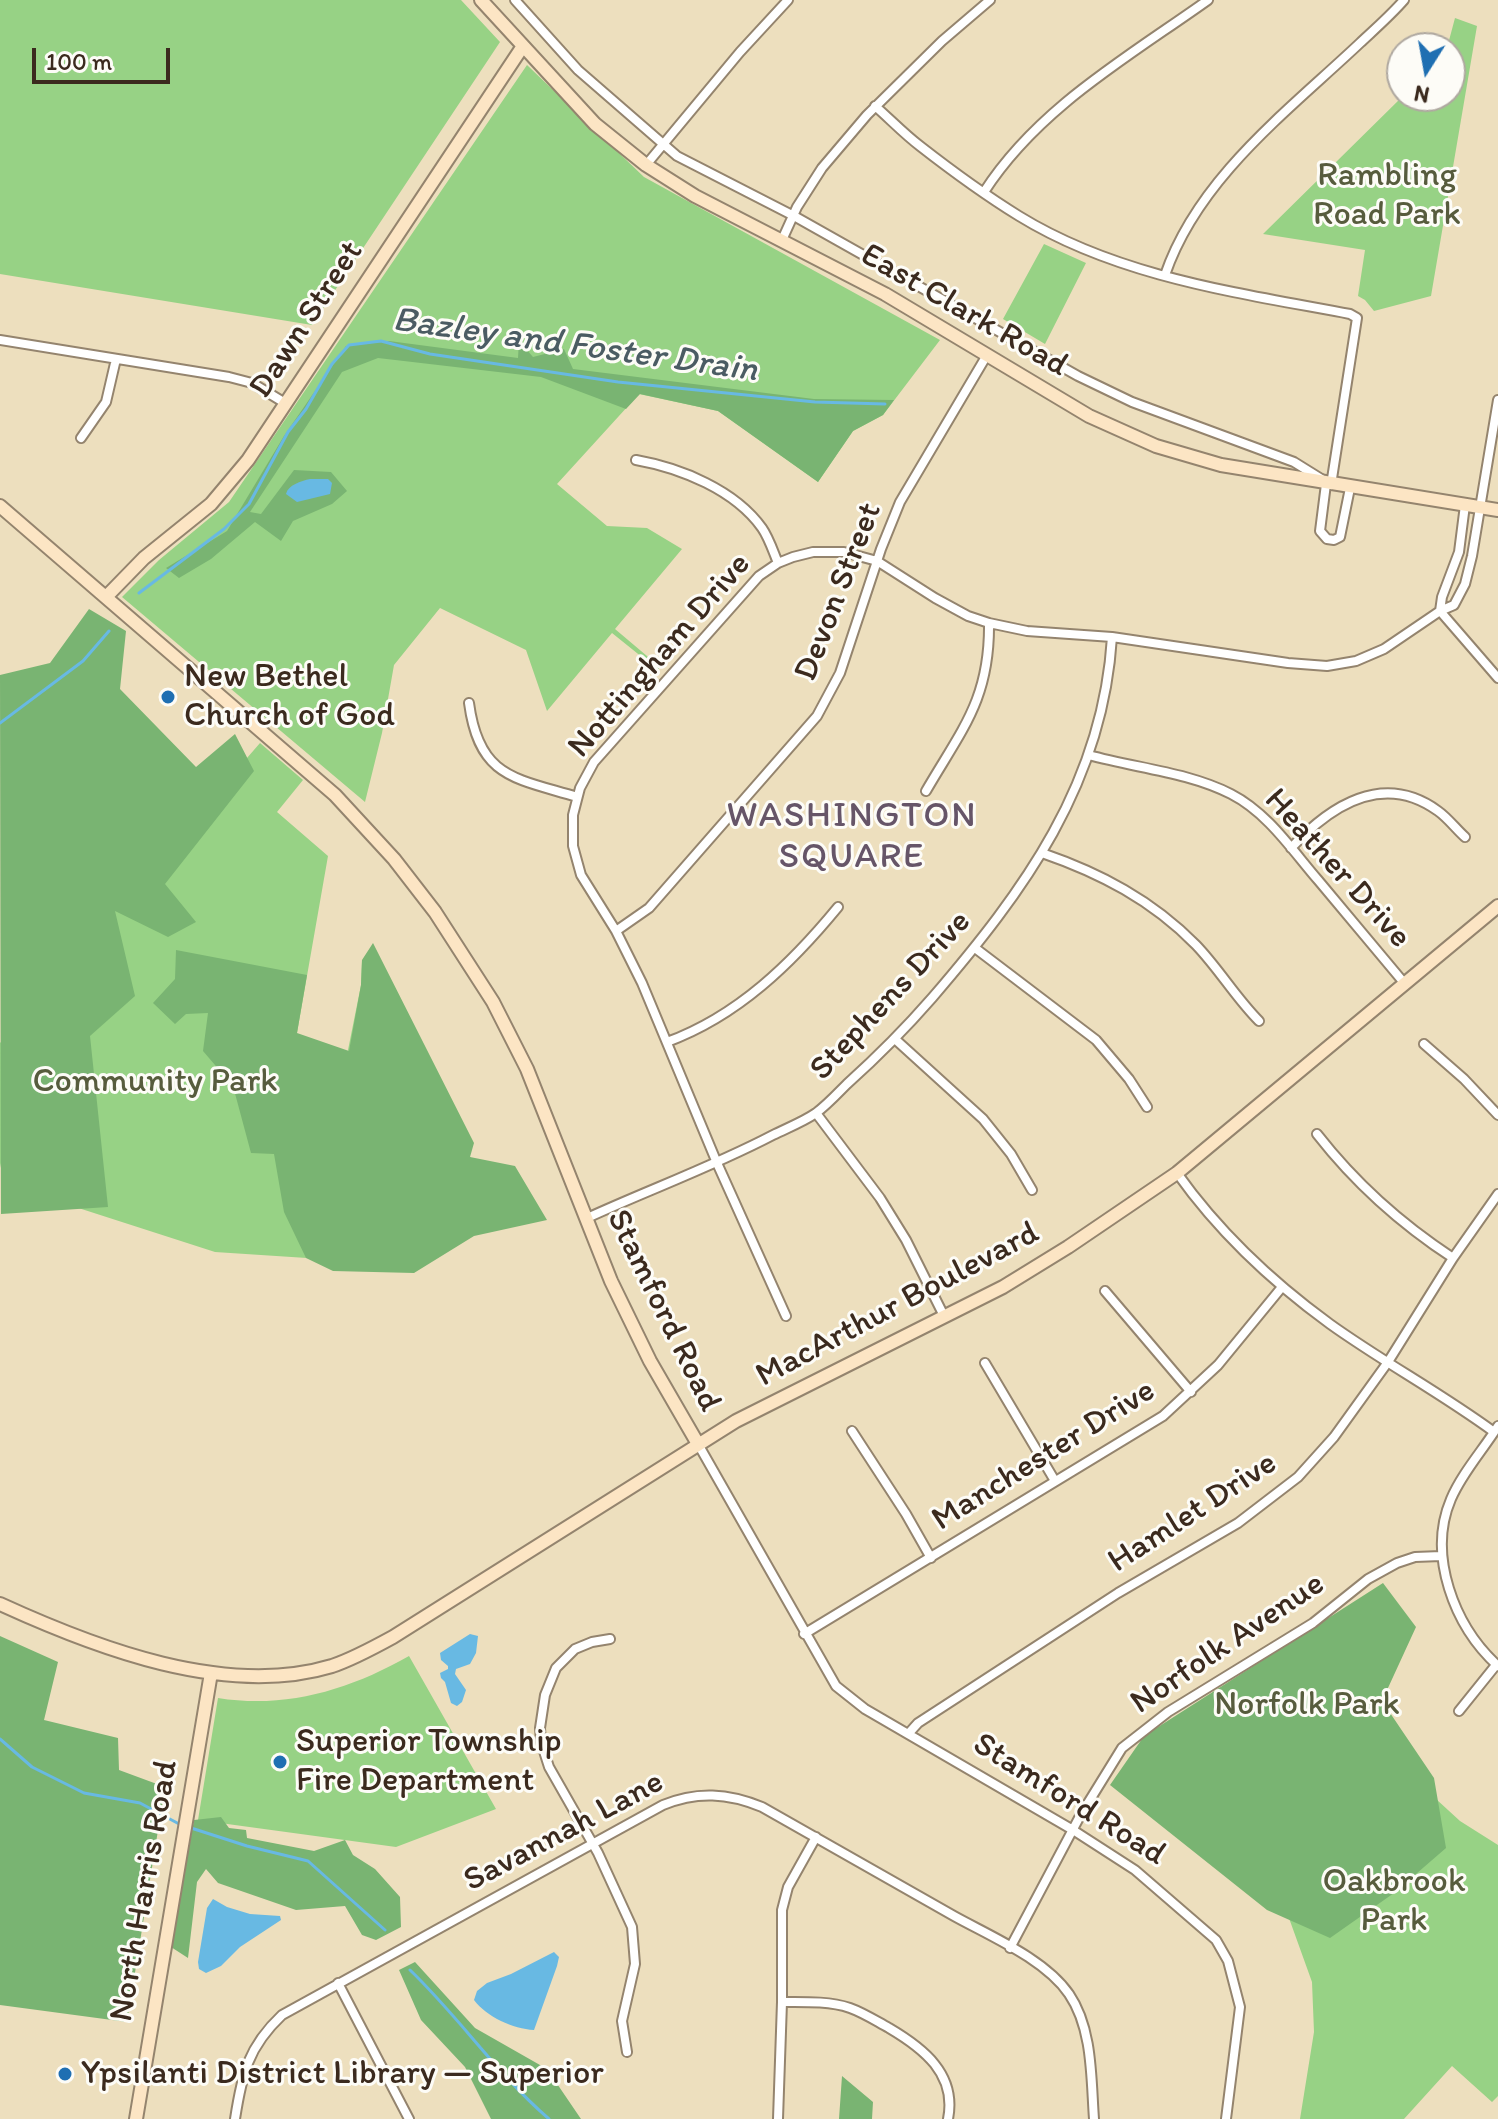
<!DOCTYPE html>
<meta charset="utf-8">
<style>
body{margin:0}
#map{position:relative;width:1498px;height:2119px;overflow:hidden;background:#eddfbe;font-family:Itim,sans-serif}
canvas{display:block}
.north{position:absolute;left:1386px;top:32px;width:80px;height:80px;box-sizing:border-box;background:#fdfcf7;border:2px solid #afa8a0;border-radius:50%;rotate:191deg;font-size:22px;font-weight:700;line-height:32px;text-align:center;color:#3b2a1e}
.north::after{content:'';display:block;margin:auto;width:28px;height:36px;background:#1f6fb2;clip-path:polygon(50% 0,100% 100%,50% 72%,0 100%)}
.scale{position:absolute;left:32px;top:48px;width:138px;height:36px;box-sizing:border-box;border:4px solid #3b2a1e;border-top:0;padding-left:10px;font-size:24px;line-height:28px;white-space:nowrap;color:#3b2a1e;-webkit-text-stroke:6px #fdfcf7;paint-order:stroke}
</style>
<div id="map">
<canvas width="1498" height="2119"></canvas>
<div class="north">N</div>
<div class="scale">100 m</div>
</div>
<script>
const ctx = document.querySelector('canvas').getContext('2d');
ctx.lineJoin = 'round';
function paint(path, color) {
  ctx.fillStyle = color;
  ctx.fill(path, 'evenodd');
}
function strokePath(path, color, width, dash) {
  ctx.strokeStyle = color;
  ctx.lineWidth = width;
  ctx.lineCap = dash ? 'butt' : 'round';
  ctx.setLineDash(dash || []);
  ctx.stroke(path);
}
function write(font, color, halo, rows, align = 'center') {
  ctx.font = font + ' Itim,sans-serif';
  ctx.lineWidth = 6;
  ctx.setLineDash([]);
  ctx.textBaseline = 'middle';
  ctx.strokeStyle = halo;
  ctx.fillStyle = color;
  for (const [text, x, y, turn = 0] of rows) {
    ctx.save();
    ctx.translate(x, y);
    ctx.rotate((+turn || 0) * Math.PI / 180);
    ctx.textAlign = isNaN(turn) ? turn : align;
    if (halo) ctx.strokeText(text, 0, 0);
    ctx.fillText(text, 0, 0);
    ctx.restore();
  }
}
paint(new Path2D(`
 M0 0H461L500 42 312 325 0 274Z
 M1455 18 1477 26 1431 296 1374 311 1365 300 1358 296 1365 250 1263 234 1403 96H1450V48H1447Z
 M527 65 644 177 940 340 883 415 853 431 818 482 718 411 639 394 557 484 607 526 647 528 682 549 615 629 660 667 658 670 612 633 547 711 526 650 440 608 394 665 382 733 365 802 122 597 159 560 229 502Z
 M1044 244 1086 263 1045 344 1003 319Z
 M260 743 303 780 277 812 328 856 294 1050 342 1080 361 985 362 960 500 1211 414 1265 215 1252 4 1184 0 1163V1043Z
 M409 1656 496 1809 396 1847 198 1820 218 1698C286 1709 349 1690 409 1656Z
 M1377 1702 1436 1799 1460 1821 1498 1845V2096L1492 2102 1452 2066 1404 2119H1300L1314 2032 1312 1982 1285 1907Z`), '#97d285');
paint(new Path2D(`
 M389 341 518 358 519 341 533 357 564 349 573 369 814 399 894 400 883 415 853 431 818 482 718 411 640 394 626 409 541 377 378 358 342 372 250 512 261 514 294 470 331 472 347 491 332 504 293 521 281 541 255 522 211 559 179 578 166 568 227 531 284 436 346 346Z
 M89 609 126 631 120 689 196 767 235 734 254 771 165 884 196 922 168 937 115 911 135 996 90 1036 108 1207 1 1214 0 675 50 663Z
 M373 943 474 1143 470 1157 515 1166 547 1220 474 1236 414 1273 333 1271 306 1258 284 1212 274 1154 251 1153 233 1086 203 1051 208 1013 186 1014 175 1024 153 1003 175 979 176 950 307 975 297 1033 349 1051 361 985 362 960Z
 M1383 1583 1416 1627 1382 1701 1434 1778 1446 1848 1394 1893 1330 1938 1267 1910 1110 1785 1144 1736Z
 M0 1636 58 1662 44 1720 118 1738 119 1770 165 1787 127 2022 0 2005Z
 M221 1817 229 1828 246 1830 247 1838 314 1851 345 1840 353 1855 375 1869 400 1897 401 1927 376 1940 362 1935 345 1906 296 1910 218 1883 206 1869 197 1882 188 1958 171 1947 194 1820Z
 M415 1962 475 2028 547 2069 581 2119H491L465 2067 421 2020 399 1970Z
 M842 2076 873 2102 872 2119H839Z`), '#79b472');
paint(new Path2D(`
 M310 479H328L332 483 330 494 297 502 286 494C288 485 301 481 310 479Z
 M470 1634 478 1636 476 1653 470 1664 456 1669 455 1674 466 1690 462 1702 457 1706 451 1703 445 1682 441 1678 440 1673 448 1669V1666L441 1660 440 1653Z
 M213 1899 227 1907 250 1914 280 1916 281 1920 240 1947 221 1966 206 1973 199 1969 198 1962 207 1908Z
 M554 1952 559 1957 557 1966 534 2030C513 2029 487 2017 474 2000L477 1991 487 1983 511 1974Z`), '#68b9e3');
strokePath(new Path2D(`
 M139 593 224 529 249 504 288 432 306 409 332 364 349 345 381 341 430 354 618 382 815 402 885 404
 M0 723 83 661 109 631
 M0 1739 32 1767 84 1793 140 1803 181 1825
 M188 1827 247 1846 308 1861 385 1930
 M410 1970C460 2018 496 2073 549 2119`), '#68b9e3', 3);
const street = new Path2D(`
 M515 0 578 70 677 156 794 216 1078 376 1132 402 1294 462 1331 485 1357 318 1350 314C1239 293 1118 277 1019 216 985 195 952 171 920 146 904 134 890 119 875 106
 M646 165 740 52 788 0
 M984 192C1038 108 1128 57 1208 0
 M782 240 797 207 822 168 867 115 942 41 990 0
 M1165 275C1198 178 1288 111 1360 43 1375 29 1391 15 1404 0
 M0 340 229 377 252 383 285 403
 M81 438 106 402 116 359
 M636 460C681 468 735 490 762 528 769 538 773 551 778 563
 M1326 484 1320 531 1327 539 1334 540 1340 537 1350 488
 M1440 611 1442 597 1459 552 1465 505
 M1440 611 1498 678
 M469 703C479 778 515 778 577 797
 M1089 755C1135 768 1188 772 1231 794 1268 813 1292 850 1318 880 1347 915 1376 949 1405 984
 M926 791C962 729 990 699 989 623
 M1291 848C1330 806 1383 771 1438 811 1448 818 1456 829 1465 837
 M1042 853C1100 873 1152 900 1196 945 1219 969 1236 998 1259 1021
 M616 931 649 908 817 716 840 673 881 549 900 502 987 355
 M975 948 1096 1040 1129 1079 1147 1107
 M896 1040 983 1119 1011 1154 1032 1190
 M667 1042C738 1016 792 963 838 907
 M1424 1044 1464 1079 1498 1115
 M816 1113 880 1198 906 1240 944 1316
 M1317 1134C1356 1184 1401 1224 1453 1258
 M1177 1173C1219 1232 1271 1281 1330 1324 1383 1362 1441 1393 1494 1432
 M585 1219C648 1190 712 1167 773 1135 787 1128 803 1122 816 1113 827 1105 837 1094 847 1084 877 1057 905 1029 932 998 1024 891 1103 784 1112 637
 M1105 1291 1191 1392
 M786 1316 717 1163 642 983 616 931 581 875 573 846V815L580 788 594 762 759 576 778 563 793 557 813 552H844L877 561 935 598 968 616 989 623 1027 631 1112 637 1288 663 1327 666 1356 661 1384 649 1440 611 1454 605 1465 584 1472 556 1498 400
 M985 1363 1055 1481
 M1498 1426C1483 1450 1462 1473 1451 1499 1427 1555 1454 1626 1498 1666
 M852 1431 906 1514 931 1558
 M698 1444 836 1686 865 1709 1073 1830 1135 1870 1216 1940 1228 1961 1240 2007 1226 2119
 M804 1634 1163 1416 1218 1365 1282 1287
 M610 1639 592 1642 575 1649 556 1668 545 1695 540 1728 541 1742 549 1767 598 1853 632 1927 635 1964 622 2021 627 2052
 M1459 1711 1496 1665
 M909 1733 918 1723 1118 1593 1238 1523 1298 1477 1334 1437 1388 1362 1453 1258 1498 1194
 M1010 1948 1080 1816 1122 1748 1168 1712 1313 1623 1368 1579 1397 1563 1415 1557 1441 1556
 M338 1983 409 2119
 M782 2002C804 2002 829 2001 850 2008 864 2013 876 2021 889 2028 923 2048 957 2074 948 2119
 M235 2119C242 2074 248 2047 282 2015L663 1805C697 1791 728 1793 762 1807 826 1843 890 1879 954 1916 990 1936 1045 1959 1069 1994 1093 2029 1091 2079 1094 2119
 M778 2119 782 2002V1910L788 1887 816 1837`);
const secondary = new Path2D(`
 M481 0 595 124 646 165 695 196 885 294 1089 416 1156 446 1221 465 1498 510
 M0 506 335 795 394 859 435 912 493 1002 527 1069 611 1281 650 1361 698 1444
 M106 597 144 558 211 504 248 460 523 46
 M0 1604C96 1648 226 1698 332 1666 353 1659 373 1648 393 1637L736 1421 1003 1287 1068 1247 1177 1173 1498 906
 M136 2119 211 1673`);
strokePath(street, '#94846e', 12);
strokePath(secondary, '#94846e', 16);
strokePath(street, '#fff', 8);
strokePath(secondary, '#fce5c4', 12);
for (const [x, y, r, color] of [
 [168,697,8,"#1f6fb2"],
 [280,1762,8,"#1f6fb2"],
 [65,2074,8,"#1f6fb2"]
]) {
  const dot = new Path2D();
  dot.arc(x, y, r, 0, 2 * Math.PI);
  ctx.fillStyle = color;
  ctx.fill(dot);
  strokePath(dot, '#fdfcf7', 3);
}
write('34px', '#575c3d', '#fdfcf7', [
 ["Rambling",1387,176],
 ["Road Park",1387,215],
 ["Community Park",155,1082],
 ["Norfolk Park",1307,1705],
 ["Oakbrook",1394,1882],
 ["Park",1394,1921]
]);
write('34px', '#3b2a1e', '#fdfcf7', [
 ["East Clark Road",964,311,30],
 ["Dawn Street",307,320,-57],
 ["Devon Street",839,592,-69],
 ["Nottingham Drive",660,656,-49],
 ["Heather Drive",1337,869,48],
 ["Stephens Drive",891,996,-47],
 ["MacArthur Boulevard",898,1305,-28],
 ["Stamford Road",663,1311,64],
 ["Manchester Drive",1044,1456,-32],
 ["Hamlet Drive",1193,1513,-33],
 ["Norfolk Avenue",1228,1644,-34],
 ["Stamford Road",1069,1800,32],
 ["Savannah Lane",564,1832,-28],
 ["North Harris Road",145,1891,-80]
]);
write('34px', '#3b2a1e', '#fdfcf7', [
 ["New Bethel",184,677],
 ["Church of God",184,716],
 ["Superior Township",296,1742],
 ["Fire Department",296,1781],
 ["Ypsilanti District Library — Superior",81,2074]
], 'left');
write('italic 36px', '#4b5c63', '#fdfcf7', [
 ["Bazley and Foster Drain",575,346,8]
]);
ctx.letterSpacing = '2px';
write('36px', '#665568', '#fdfcf7', [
 ["WASHINGTON",852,817],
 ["SQUARE",852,858]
]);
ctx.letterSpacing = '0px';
</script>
